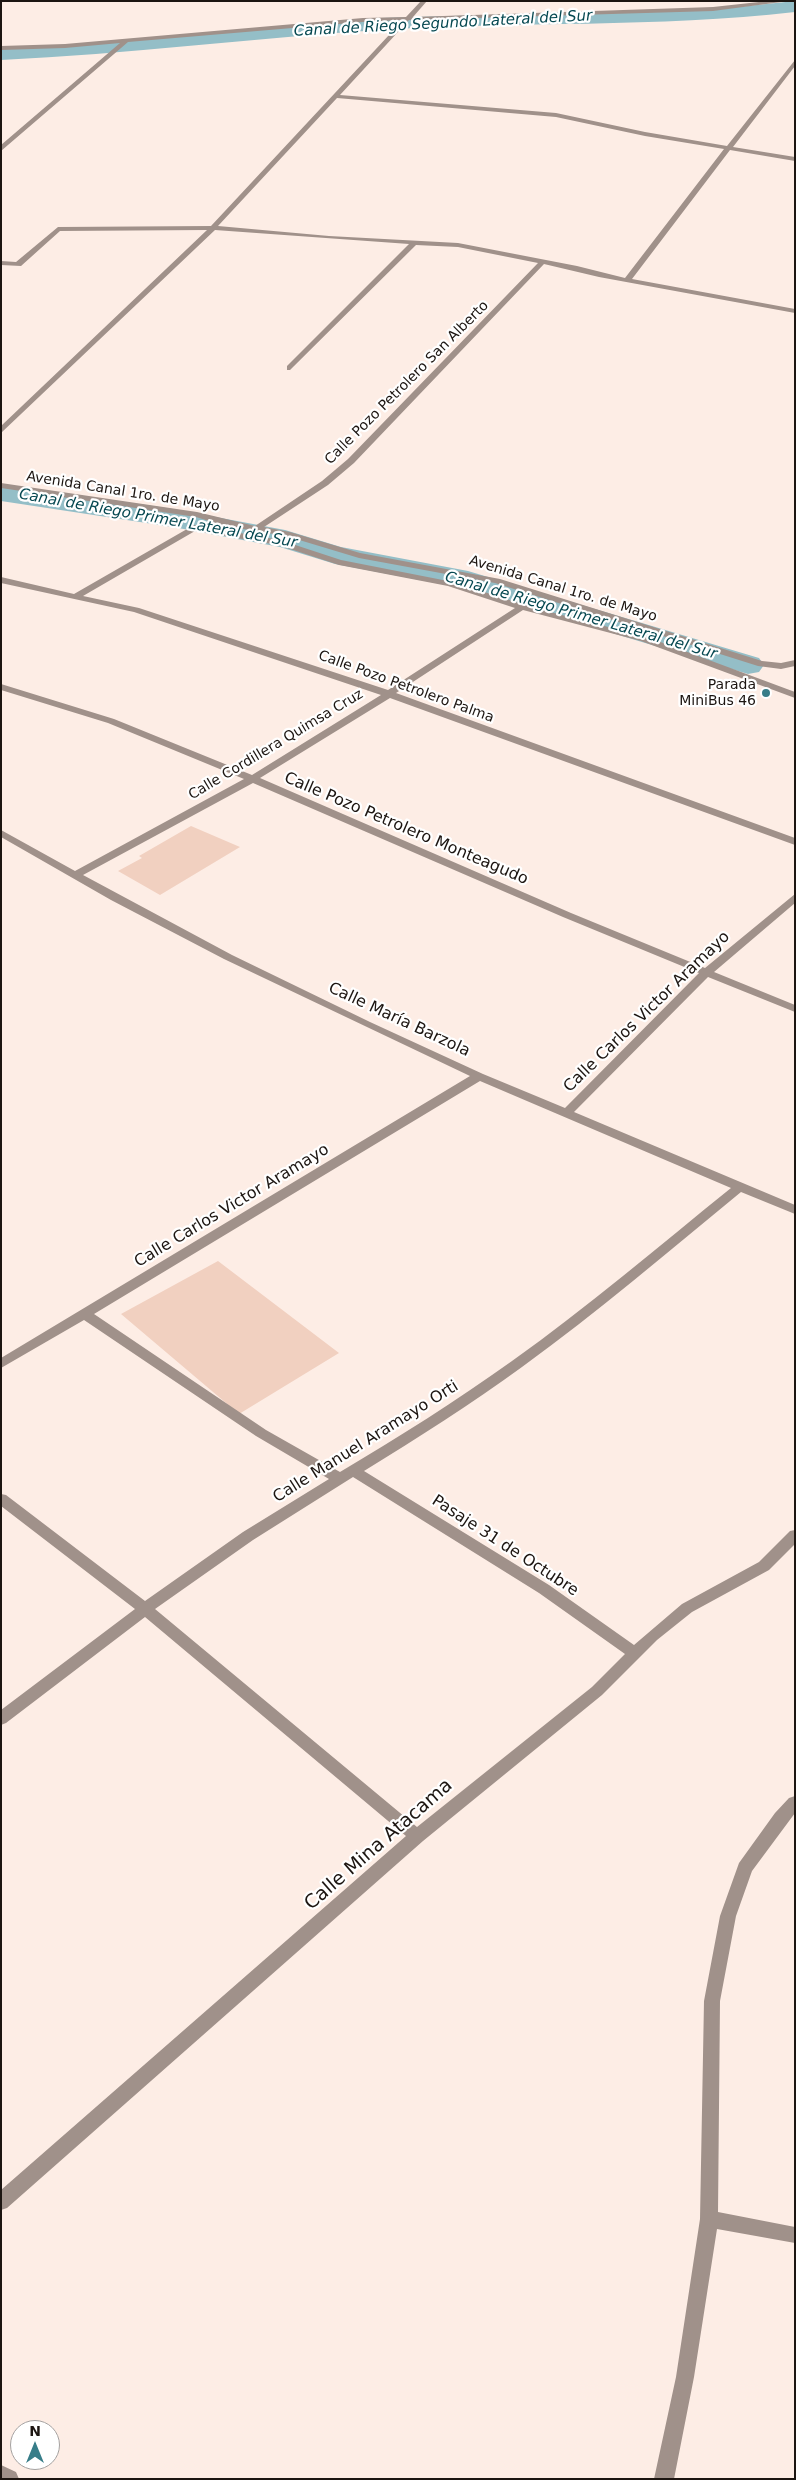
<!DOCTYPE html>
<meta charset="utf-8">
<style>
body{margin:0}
#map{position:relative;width:796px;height:2480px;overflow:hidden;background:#fdede5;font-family:"DejaVu Sans",sans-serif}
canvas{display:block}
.frame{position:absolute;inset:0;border:2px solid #1c1511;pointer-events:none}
.north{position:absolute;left:10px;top:2420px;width:50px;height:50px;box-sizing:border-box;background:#fff;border:1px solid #a4a1a0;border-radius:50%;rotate:0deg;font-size:14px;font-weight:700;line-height:20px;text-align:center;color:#1c1511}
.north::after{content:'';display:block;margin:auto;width:18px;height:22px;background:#377d89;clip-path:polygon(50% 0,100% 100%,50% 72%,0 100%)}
</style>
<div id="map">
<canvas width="796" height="2480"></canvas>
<div class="frame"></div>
<div class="north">N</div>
</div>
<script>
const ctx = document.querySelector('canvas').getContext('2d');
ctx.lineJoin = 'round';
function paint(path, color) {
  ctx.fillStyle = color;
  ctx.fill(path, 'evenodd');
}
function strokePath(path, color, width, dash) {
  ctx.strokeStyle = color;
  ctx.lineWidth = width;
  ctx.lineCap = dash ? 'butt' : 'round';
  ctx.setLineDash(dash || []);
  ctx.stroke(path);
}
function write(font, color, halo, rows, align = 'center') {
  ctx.font = font + ' "DejaVu Sans",sans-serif';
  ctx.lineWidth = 4.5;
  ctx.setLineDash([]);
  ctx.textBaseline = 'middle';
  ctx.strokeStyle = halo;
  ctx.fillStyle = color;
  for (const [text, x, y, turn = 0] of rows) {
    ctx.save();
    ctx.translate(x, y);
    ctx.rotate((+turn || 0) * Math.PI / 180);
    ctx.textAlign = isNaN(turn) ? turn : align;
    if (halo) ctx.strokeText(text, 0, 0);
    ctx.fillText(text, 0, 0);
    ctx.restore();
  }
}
paint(new Path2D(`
 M191 826 240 847 160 895 118 871 142 858 139 856Z
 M218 1261 339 1353 239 1414 121 1314Z`), '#f1d0c0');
paint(new Path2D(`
 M795 1V12C657 28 518 21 380 30 253 38 128 54 1 60V48L66 45 381 18 728 8Z
 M1 484 173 509 285 530 341 547 468 571 759 658 764 665 759 672 748 674 463 588 335 564 280 547 173 527 1 501Z`), '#94bec7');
paint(new Path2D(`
 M421 1H427L413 17 713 7 768 1H789L713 11 409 20 340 95 556 113 645 132 727 146 795 60V66L733 147 795 157V161L730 150 632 279 795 309V313L599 277 544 264 354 463 328 485 264 527 290 532 360 553 500 579 762 661 781 663 795 660V666L781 669 758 666 495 583 359 558 286 536 225 526 196 517 1 488V483L197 512 255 526 322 481 348 459 538 263 458 247 416 245 290 370H287V366L409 244 215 230 1 433V426L207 230 60 231 21 266 1 265V261L16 262 58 227 211 226 403 20 363 22 128 42 1 151V145L120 43 65 48 1 50V46L65 44 363 18 406 17ZM337 98 556 117 645 136 724 149 625 278 577 266 458 243 329 236 218 226Z
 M194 525 280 540 341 560 453 582 519 603 526 601 527 606 647 637 795 692V698L641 641 523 610 396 693 795 838V845L390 698 260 778 571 913 705 968 795 894V903L714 972 795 1005V1012L708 977 574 1112 795 1205V1214L741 1192C669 1251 598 1312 522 1367 471 1404 418 1438 364 1471L549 1585 634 1645 682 1604 759 1562 790 1531 795 1530V1544L769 1570 692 1612 657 1640 602 1695 423 1841 7 2208 1 2210V2190L406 1836 145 1617 6 1723 1 1725V1710L135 1609 1 1506V1494L6 1495 145 1601 243 1532 329 1479 256 1436 84 1320 1 1368V1358L470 1076 224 959 111 900 1 837V830L75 871 244 779 108 723 1 690V684L114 719 252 775 381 695 134 612 1 583V577L74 594ZM195 531 278 545 339 565 448 586 515 608 388 690 139 608 83 596ZM253 783 563 917 699 973 565 1108 483 1074 370 1022 232 955 83 875ZM480 1081 731 1188C659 1246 588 1307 512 1361 456 1401 399 1437 340 1472L266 1430 94 1314ZM353 1477 539 1593 625 1654 592 1687 417 1827 155 1609 253 1540Z
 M795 1796V1813L752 1871 736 1916 720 2001 718 2212 795 2227V2243L717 2229 694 2377 674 2479H654L676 2377 700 2219 704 2001 720 1916 739 1863 775 1813 789 1798Z
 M1 2465 16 2472 19 2479H1Z`), '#a0918a');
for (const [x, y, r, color] of [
 [766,693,5,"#377d89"]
]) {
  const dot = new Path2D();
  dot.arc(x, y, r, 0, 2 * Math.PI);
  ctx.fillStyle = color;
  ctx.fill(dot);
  strokePath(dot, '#fff', 2);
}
write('14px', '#1c1511', '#fff', [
 ["Calle Pozo Petrolero San Alberto",407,383,-45],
 ["Avenida Canal 1ro. de Mayo",123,492,9],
 ["Avenida Canal 1ro. de Mayo",563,589,17],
 ["Calle Pozo Petrolero Palma",406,687,20],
 ["Calle Cordillera Quimsa Cruz",276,745,-31]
]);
write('14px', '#1c1511', '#fff', [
 ["Parada",756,685],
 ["MiniBus 46",756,701]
], 'right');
write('italic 15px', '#064851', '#fff', [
 ["Canal de Riego Segundo Lateral del Sur",443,24,-3],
 ["Canal de Riego Primer Lateral del Sur",158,519,10],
 ["Canal de Riego Primer Lateral del Sur",581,616,16]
]);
write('16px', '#1c1511', '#fff', [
 ["Calle Pozo Petrolero Monteagudo",406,829,23],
 ["Calle Carlos Victor Aramayo",647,1012,-44],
 ["Calle María Barzola",399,1020,25],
 ["Calle Carlos Victor Aramayo",232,1206,-31],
 ["Calle Manuel Aramayo Orti",366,1442,-32],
 ["Pasaje 31 de Octubre",505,1546,33]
]);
write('19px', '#1c1511', '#fff', [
 ["Calle Mina Atacama",379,1845,-41]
]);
</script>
